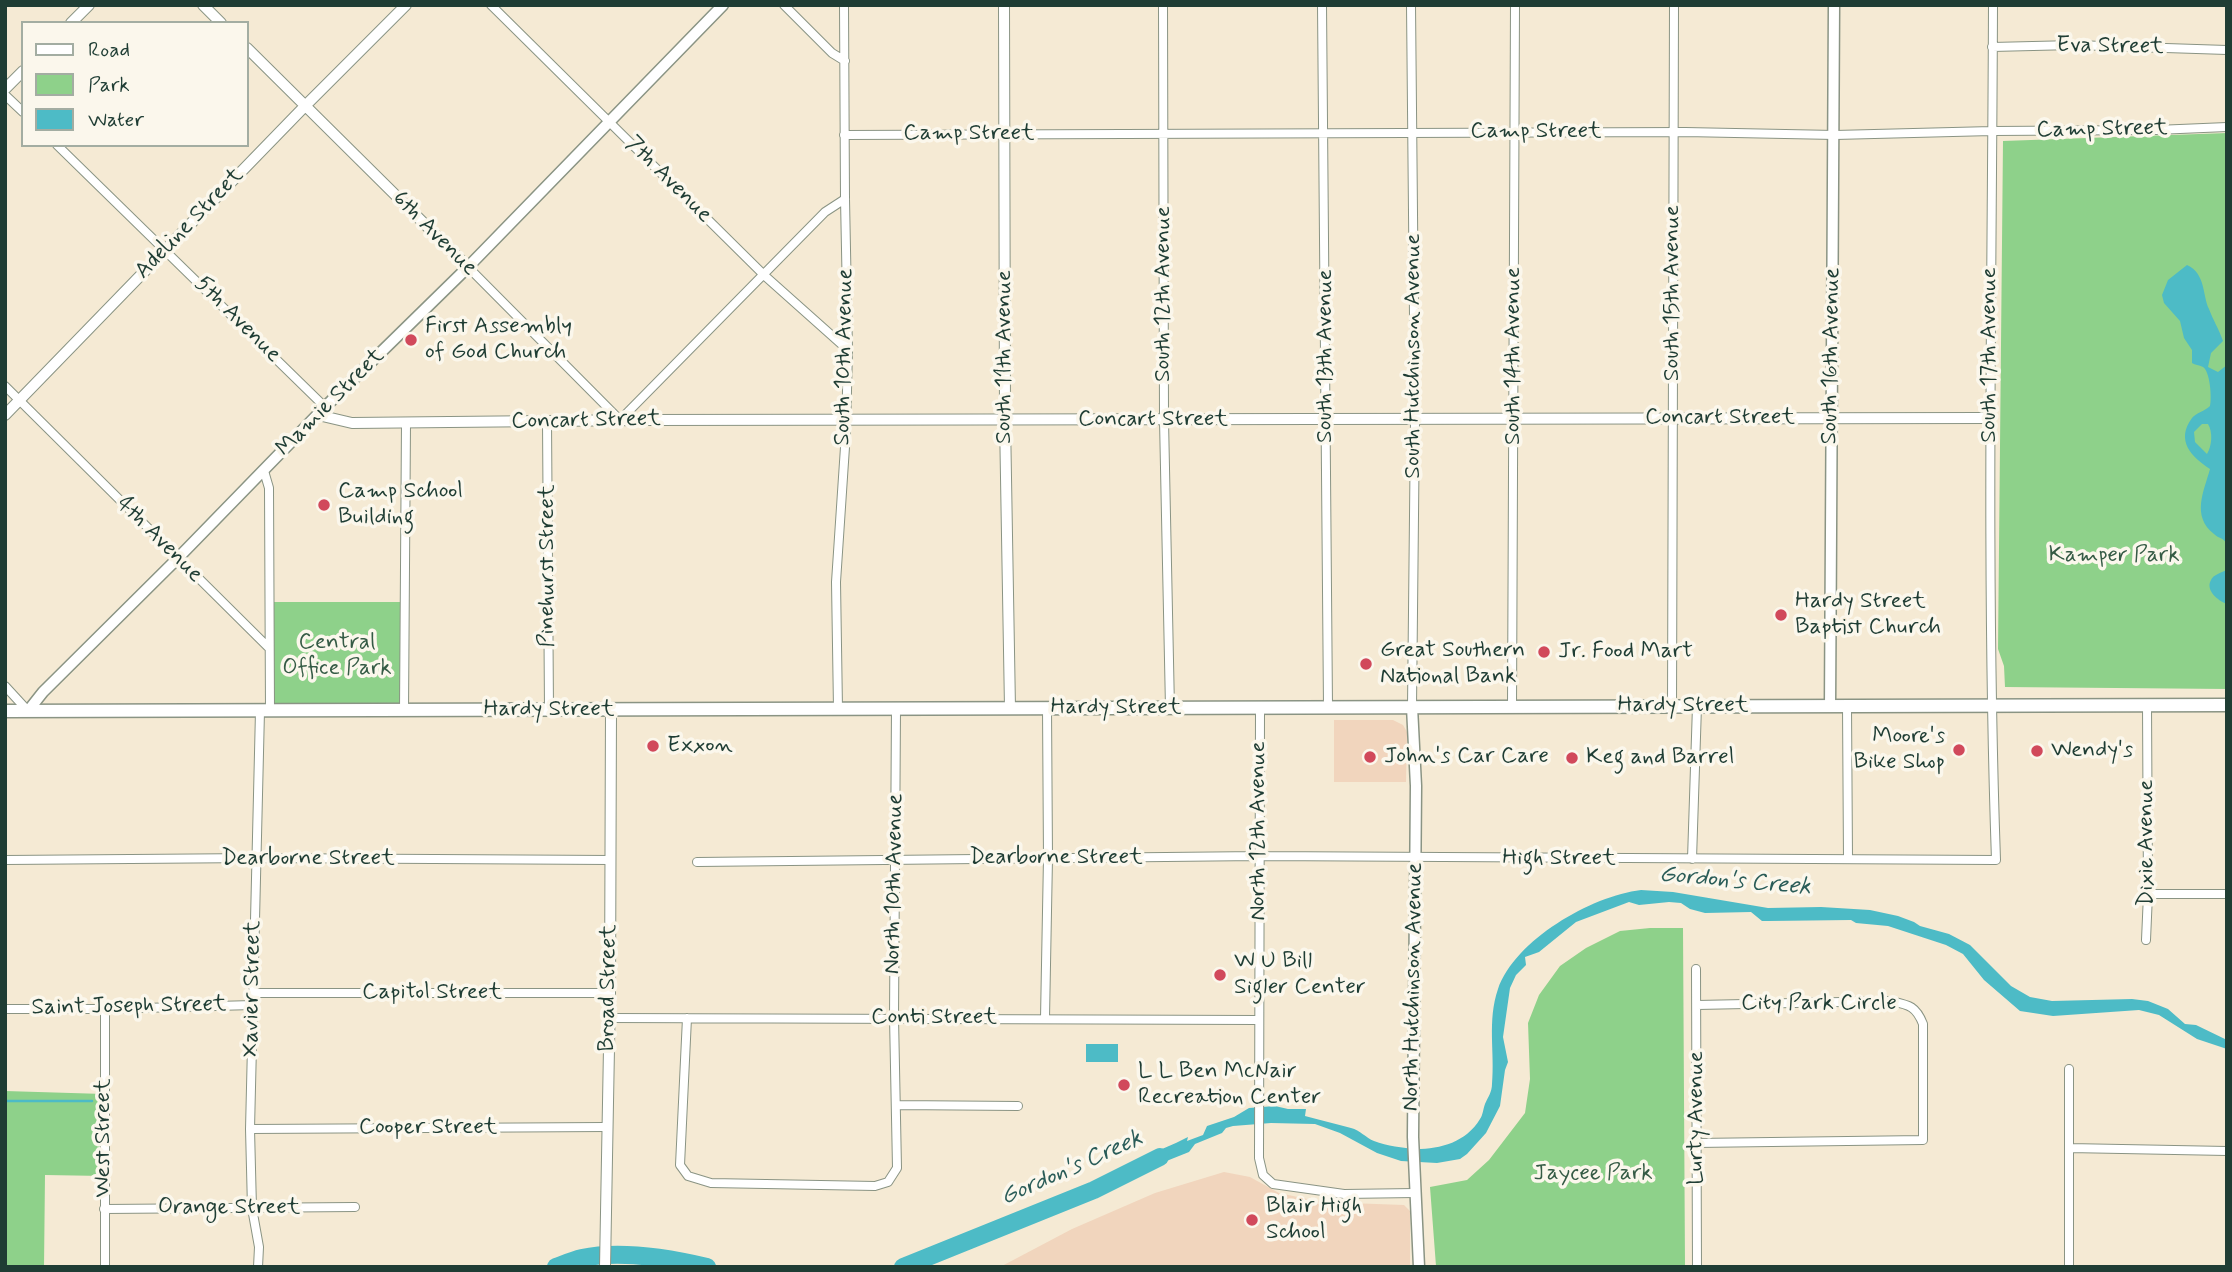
<!DOCTYPE html>
<style>
body{margin:0}
#map{position:relative;width:2232px;height:1272px;overflow:hidden;background:#f5ead4;font-family:Mynerve,sans-serif}
canvas{display:block}
.frame{position:absolute;inset:0;border:7px solid #1f3d34;pointer-events:none}
.legend{position:absolute;left:21px;top:21px;width:228px;height:126px;box-sizing:border-box;background:#fbf7ec;border:2px solid #a3ada2;margin:0;padding:9px 12px;list-style:none;font-size:21px;color:#1f3d34}
.legend li{display:flex;align-items:center;gap:14px;height:35px}
.legend b{width:35px;border:2px solid #a3ada2}
</style>
<div id="map">
<canvas width="2232" height="1272"></canvas>
<div class="frame"></div>
<ul class="legend">
<li><b style="height:9px;background:#fff"></b>Road</li>
<li><b style="height:19px;background:#8ed18a"></b>Park</li>
<li><b style="height:19px;background:#4dbbc6"></b>Water</li>
</ul>
</div>
<script>
const ctx = document.querySelector('canvas').getContext('2d');
ctx.lineJoin = 'round';
function paint(path, color) {
  ctx.fillStyle = color;
  ctx.fill(path, 'evenodd');
}
function strokePath(path, color, width, dash) {
  ctx.strokeStyle = color;
  ctx.lineWidth = width;
  ctx.lineCap = dash ? 'butt' : 'round';
  ctx.setLineDash(dash || []);
  ctx.stroke(path);
}
function write(font, color, halo, rows, align = 'center') {
  ctx.font = font + ' Mynerve,sans-serif';
  ctx.lineWidth = 7;
  ctx.setLineDash([]);
  ctx.textBaseline = 'middle';
  ctx.strokeStyle = halo;
  ctx.fillStyle = color;
  for (const [text, x, y, turn = 0] of rows) {
    ctx.save();
    ctx.translate(x, y);
    ctx.rotate((+turn || 0) * Math.PI / 180);
    ctx.textAlign = isNaN(turn) ? turn : align;
    if (halo) ctx.strokeText(text, 0, 0);
    ctx.fillText(text, 0, 0);
    ctx.restore();
  }
}
paint(new Path2D(`
 M1334 720H1393L1403 725 1407 732 1406 782H1334Z
 M1224 1172 1250 1177 1279 1193 1321 1202 1404 1205 1410 1211V1267H1000L1072 1229 1155 1193Z`), '#f1d5bd');
paint(new Path2D(`
 M2227 133V689L2005 687 2004 666 1998 649 2003 141Z
 M269 602H404V710L270 711Z
 M1650 928H1683L1685 1266H1436L1430 1187 1467 1180 1489 1160 1525 1113 1530 1079 1528 1023 1539 995 1560 966 1586 948 1620 931Z
 M5 1091 104 1094V1176L45 1175 44 1267H5Z`), '#8ed18a');
paint(new Path2D(`
 M2187 265C2206 274 2202 294 2209 309 2213 320 2219 329 2223 341L2211 353 2208 367 2218 372 2227 365V544C2223 537 2219 539 2214 534 2191 516 2204 491 2210 469 2192 457 2175 441 2192 418 2196 413 2205 411 2210 406 2212 398 2210 371 2203 367 2199 365 2195 365 2192 363V350L2184 338 2180 321 2164 303 2162 295 2168 280ZM2202 424H2208C2213 432 2212 446 2207 454L2195 442 2194 432Z
 M2227 570V604C2218 601 2205 590 2211 580 2213 575 2222 572 2227 570Z
 M1641 890 1673 892 1768 908 1821 907 1870 910 1898 916 1914 922 1920 926 1949 934 1970 945 2011 986 2030 997 2052 1001 2132 999 2148 1001 2168 1009 2185 1024 2196 1025 2227 1040V1049L2197 1039 2159 1015 2139 1010 2053 1016 2020 1011 1984 980 1963 954 1946 945 1888 926 1856 923 1851 920 1768 921H1762L1751 912 1705 913 1690 909 1681 903 1669 902 1639 905 1629 902 1576 922 1539 952 1525 957 1526 965 1516 975 1510 988 1503 1037 1508 1062 1505 1070 1500 1106 1486 1133 1467 1154 1460 1159 1437 1163 1401 1161 1377 1153 1340 1133 1315 1124 1271 1123 1233 1126 1226 1128 1222 1133 1195 1144 1189 1152 1149 1168H1139L1140 1159C1156 1151 1173 1145 1188 1137L1187 1141 1203 1135 1207 1126 1234 1117 1249 1108 1275 1106 1288 1109H1306L1305 1116C1320 1120 1336 1124 1351 1128 1360 1130 1366 1138 1374 1141 1387 1146 1403 1148 1416 1149 1441 1149 1466 1142 1480 1119 1483 1115 1483 1109 1485 1104 1488 1097 1492 1092 1492 1084 1495 1052 1487 1021 1498 989 1515 940 1591 896 1641 890Z
 M1086 1044H1118V1062H1086Z`), '#4dbbc6');
strokePath(new Path2D(`
 M5 1101H92
 M923 1259 931 1267`), '#4dbbc6', 2.5);
strokePath(new Path2D(`
 M556 1267C564 1264 573 1260 582 1258 621 1250 669 1258 707 1267
 M903 1267 1094 1190 1160 1157`), '#4dbbc6', 18);
const minor = new Path2D(`
 M491 5 765 276 848 350
 M784 5 832 53 845 61
 M1163 5 1164 420 1170 708
 M1322 5 1328 707
 M1411 5 1415 420 1412 707
 M1992 47 2074 45 2227 50
 M5 95 23 112
 M844 135 1685 132 1835 135 1992 131 2156 130 2227 127
 M57 145 325 407
 M468 267 620 420 825 212 845 199
 M5 386 269 648
 M547 421 549 710
 M264 471 269 488 270 711
 M5 686 28 711
 M1672 706 1674 5
 M1847 706 1848 859
 M1512 707 1515 5
 M1260 708 1259 1158 1263 1175 1273 1184 1344 1194 1415 1193
 M838 709 836 582 846 432 848 350 845 199 844 5
 M404 710 406 423
 M1692 859 1697 706
 M5 860 256 858 611 860
 M697 862 1259 856 1996 860C1986 575 1992 290 1993 5
 M2148 894H2227
 M2146 940 2148 894 2147 705
 M1696 969 1697 1267
 M253 993H610
 M5 1009H105L253 1005
 M105 1009V1267
 M609 1018 1259 1020
 M687 1018 680 1165 688 1176 711 1183 875 1186 888 1182 897 1168 894 1017 896 709
 M1045 1018 1048 858 1047 708
 M896 1105 1018 1106
 M250 1129 606 1127
 M1696 1143 1923 1140V1024C1916 1006 1909 1005 1891 1001L1697 1005
 M2069 1148 2227 1151
 M104 1209 355 1207
 M258 1267 259 1247 252 1208 250 1129 260 711
 M2069 1267V1069`);
const tertiary = new Path2D(`
 M203 5 221 23
 M1004 5 1005 420 1010 708
 M71 23 89 5
 M247 48 468 267
 M5 89 23 71
 M5 415 305 106 406 5
 M318 415 352 423 645 420 1989 418
 M605 1267 610 993 611 710`);
const secondary = new Path2D(`
 M1830 706 1834 5
 M1412 707 1416 786 1413 1137 1419 1267
 M28 711 43 692 178 558 325 407 468 267 723 5`);
const primary = new Path2D(`
 M5 711 2227 705`);
strokePath(minor, '#8a9484', 10);
strokePath(tertiary, '#8a9484', 12);
strokePath(secondary, '#8a9484', 13);
strokePath(primary, '#8a9484', 15);
strokePath(minor, '#fff', 8);
strokePath(tertiary, '#fff', 10);
strokePath(secondary, '#fff', 10);
strokePath(primary, '#fff', 12);
for (const [x, y, r, color] of [
 [411,340,7,"#d1495b"],
 [324,505,7,"#d1495b"],
 [1781,615,7,"#d1495b"],
 [1544,652,7,"#d1495b"],
 [1366,664,7,"#d1495b"],
 [653,746,7,"#d1495b"],
 [1959,750,7,"#d1495b"],
 [2037,751,7,"#d1495b"],
 [1370,757,7,"#d1495b"],
 [1572,758,7,"#d1495b"],
 [1220,975,7,"#d1495b"],
 [1124,1085,7,"#d1495b"],
 [1252,1220,7,"#d1495b"]
]) {
  const dot = new Path2D();
  dot.arc(x, y, r, 0, 2 * Math.PI);
  ctx.fillStyle = color;
  ctx.fill(dot);
  strokePath(dot, '#fbf7ec', 2.5);
}
write('23px', '#1f3d34', '#fbf7ec', [
 ["Eva Street",2110,47,1],
 ["Camp Street",2102,130,-1],
 ["Camp Street",1536,132],
 ["Camp Street",969,134],
 ["7th Avenue",668,180,45],
 ["Adeline Street",190,224,-46],
 ["6th Avenue",434,234,45],
 ["South 15th Avenue",1673,293,-90],
 ["South 12th Avenue",1164,294,-90],
 ["5th Avenue",237,320,45],
 ["South 17th Avenue",1990,355,-90],
 ["South 13th Avenue",1326,356,-90],
 ["South Hutchinson Avenue",1414,356,-90],
 ["South 14th Avenue",1514,356,-90],
 ["South 16th Avenue",1832,356,-89],
 ["South 10th Avenue",845,357,-89],
 ["South 11th Avenue",1005,357,-90],
 ["Mamie Street",331,403,-45],
 ["Concart Street",1720,418],
 ["Concart Street",1153,420],
 ["Concart Street",586,421,-1],
 ["4th Avenue",159,540,45],
 ["Pinehurst Street",548,566,-90],
 ["Hardy Street",1683,706],
 ["Hardy Street",1116,708],
 ["Hardy Street",549,710],
 ["North 12th Avenue",1259,831,-90],
 ["Dixie Avenue",2147,843,-90],
 ["Dearborne Street",1056,858],
 ["Dearborne Street",308,859],
 ["High Street",1559,859],
 ["North 10th Avenue",895,884,-89],
 ["North Hutchinson Avenue",1414,987,-89],
 ["Broad Street",609,988,-89],
 ["Xavier Street",253,989,-89],
 ["Capitol Street",432,993],
 ["City Park Circle",1819,1004],
 ["Saint Joseph Street",129,1007,-1],
 ["Conti Street",934,1018],
 ["Lurty Avenue",1697,1118,-90],
 ["Cooper Street",428,1128],
 ["West Street",104,1138,-90],
 ["Orange Street",229,1208]
]);
write('23px', '#1f3d34', '#fbf7ec', [
 ["First Assembly",425,327],
 ["of God Church",425,353],
 ["Camp School",338,492],
 ["Building",338,518],
 ["Hardy Street",1795,602],
 ["Baptist Church",1795,628],
 ["Great Southern",1380,651],
 ["National Bank",1380,677],
 ["Jr. Food Mart",1558,652],
 ["Moore's",1945,737,"right"],
 ["Bike Shop",1945,763,"right"],
 ["Exxon",667,746],
 ["Wendy's",2051,751],
 ["John's Car Care",1384,757],
 ["Keg and Barrel",1586,758],
 ["W U Bill",1234,962],
 ["Sigler Center",1234,988],
 ["L L Ben McNair",1138,1072],
 ["Recreation Center",1138,1098],
 ["Blair High",1266,1207],
 ["School",1266,1233]
], 'left');
write('23px', '#355b45', '#fbf7ec', [
 ["Kamper Park",2114,556],
 ["Central",337,643],
 ["Office Park",337,669],
 ["Jaycee Park",1593,1174]
]);
write('italic 24px', '#2a5c58', '#fbf7ec', [
 ["Gordon's Creek",1735,882,5],
 ["Gordon's Creek",1072,1169,-24]
]);
</script>
